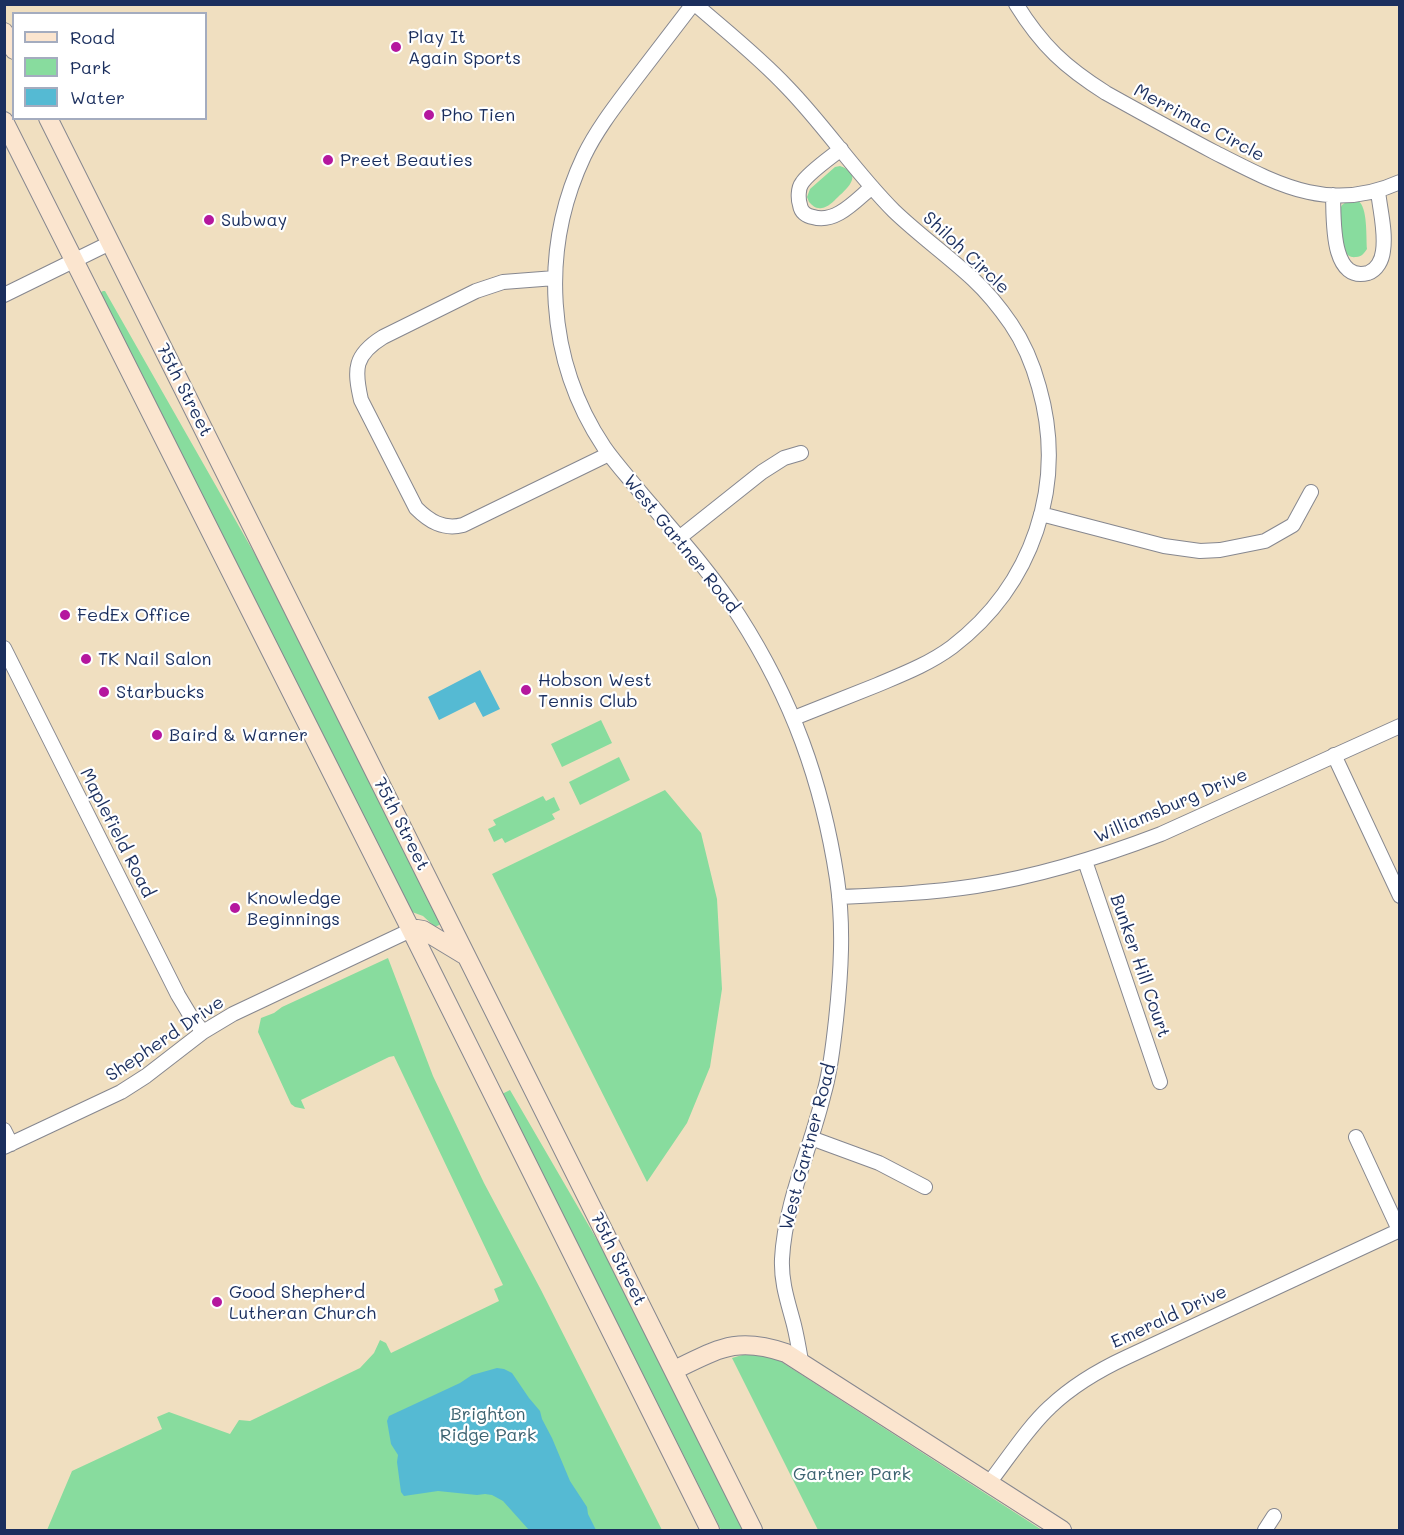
<!DOCTYPE html>
<style>
body{margin:0}
#map{position:relative;width:1404px;height:1535px;overflow:hidden;background:#f0dfc0;font-family:Mali,sans-serif}
canvas{display:block}
.frame{position:absolute;inset:0;border:6px solid #1b2f5e;pointer-events:none}
.legend{position:absolute;left:12px;top:12px;width:195px;height:108px;box-sizing:border-box;background:#fff;border:2px solid #a4acbf;margin:0;padding:8px 10px;list-style:none;font-size:18px;color:#1b2f5e}
.legend li{display:flex;align-items:center;gap:12px;height:30px}
.legend b{width:30px;border:2px solid #a4acbf}
</style>
<div id="map">
<canvas width="1404" height="1535"></canvas>
<div class="frame"></div>
<ul class="legend">
<li><b style="height:8px;background:#fbe5cf"></b>Road</li>
<li><b style="height:16px;background:#88dc9e"></b>Park</li>
<li><b style="height:16px;background:#55bad3"></b>Water</li>
</ul>
</div>
<script>
const ctx = document.querySelector('canvas').getContext('2d');
ctx.lineJoin = 'round';
function paint(path, color) {
  ctx.fillStyle = color;
  ctx.fill(path, 'evenodd');
}
function strokePath(path, color, width, dash) {
  ctx.strokeStyle = color;
  ctx.lineWidth = width;
  ctx.lineCap = dash ? 'butt' : 'round';
  ctx.setLineDash(dash || []);
  ctx.stroke(path);
}
function write(font, color, halo, rows, align = 'center') {
  ctx.font = font + ' Mali,sans-serif';
  ctx.lineWidth = 4.5;
  ctx.setLineDash([]);
  ctx.textBaseline = 'middle';
  ctx.strokeStyle = halo;
  ctx.fillStyle = color;
  for (const [text, x, y, turn = 0] of rows) {
    ctx.save();
    ctx.translate(x, y);
    ctx.rotate((+turn || 0) * Math.PI / 180);
    ctx.textAlign = isNaN(turn) ? turn : align;
    if (halo) ctx.strokeText(text, 0, 0);
    ctx.fillText(text, 0, 0);
    ctx.restore();
  }
}
paint(new Path2D(`
 M840 166C863 174 849 187 838 197 833 202 828 207 822 208 816 209 813 206 809 202L807 197 810 189 835 167Z
 M1349 200C1351 200 1356 200 1358 201 1368 206 1366 239 1367 249 1364 253 1362 257 1356 257 1337 260 1341 221 1340 209L1342 205Z
 M103 291H105L257 558 441 924 435 927 423 916 412 912 102 295 101 292Z
 M601 720 612 743 562 767 551 744Z
 M619 757 630 780 580 805 569 782Z
 M665 790 701 833 717 899 722 989 710 1067 687 1123 647 1182 492 874Z
 M543 796 546 801 554 797 560 810 552 814 555 819 505 843 502 838 494 842 488 829 496 825 493 820Z
 M388 958 433 1076 484 1183 541 1290 662 1530H47L72 1471 162 1429 157 1417 169 1412 230 1434 239 1420 250 1421 360 1368 374 1353 380 1340 386 1343 391 1353 499 1301 494 1289 503 1285 394 1056 389 1057 301 1100 305 1109 295 1107 291 1104 258 1032 261 1018 274 1013 282 1007Z
 M510 1090 607 1257 744 1530H721L502 1094Z
 M749 1353 777 1359 1042 1530H818L732 1358Z`), '#88dc9e');
paint(new Path2D(`
 M480 670 500 709 483 717 475 702 439 720 428 697Z
 M497 1368 504 1369 512 1373 529 1398 540 1411 542 1419 552 1438 570 1481 587 1507 588 1514 596 1530H529L503 1501 492 1495 485 1494 477 1495 438 1491 404 1496 401 1492 397 1462 398 1455 391 1444 387 1421 389 1416 460 1383 472 1375Z`), '#55bad3');
const street = new Path2D(`
 M693 4C673 30 653 56 634 81 616 105 597 129 584 156 540 249 546 360 604 447 615 463 629 478 641 493 675 533 711 572 739 616 792 699 822 781 837 879 844 926 841 973 836 1020 833 1045 831 1069 824 1093 811 1148 785 1202 782 1259 781 1283 788 1302 794 1325 797 1337 799 1349 801 1361
 M695 4C726 31 759 57 787 87 825 126 855 172 894 211 919 235 947 255 973 279 987 292 1000 308 1011 324 1024 343 1033 365 1039 387 1067 485 1033 585 952 647 929 664 903 674 877 685 849 696 822 707 794 718
 M1016 4C1042 46 1065 67 1106 93 1142 113 1178 133 1214 152 1277 184 1329 214 1400 182
 M841 149C831 157 808 173 802 183 798 188 798 199 800 205 801 212 806 216 813 217 836 224 856 200 872 187
 M1333 195C1334 217 1330 283 1368 273 1377 270 1382 260 1383 251 1386 232 1380 210 1378 191
 M555 278 503 282 476 291 383 337C354 355 354 369 361 400L416 508C429 521 443 530 463 525L609 454
 M4 295 110 243
 M1041 514 1164 546 1200 551 1220 550 1265 541 1293 525 1311 492
 M679 538 762 472 784 458 801 453
 M4 648 178 995 190 1015 203 1032
 M1334 755 1400 896
 M1085 861 1160 1082
 M839 897C885 895 930 893 976 886 1040 876 1101 857 1161 834L1400 726
 M4 1130 11 1144
 M1356 1137 1400 1232
 M811 1138 879 1163 925 1187
 M4 1147 121 1092 146 1076 203 1032 233 1014 411 930
 M989 1483C1007 1460 1028 1427 1050 1407 1072 1386 1099 1370 1127 1357L1400 1230
 M1265 1530 1274 1516`);
const secondary = new Path2D(`
 M4 32 14 50
 M48 118 753 1530
 M4 121 411 930 710 1530
 M411 930 417 929 423 930 466 956
 M674 1370C719 1349 736 1336 786 1353L1062 1530`);
strokePath(street, '#86878f', 16);
strokePath(secondary, '#86878f', 20);
strokePath(street, '#fff', 14);
strokePath(secondary, '#fbe5cf', 18);
for (const [x, y, r, color] of [
 [396,47,6,"#b5179e"],
 [429,115,6,"#b5179e"],
 [328,160,6,"#b5179e"],
 [209,220,6,"#b5179e"],
 [65,615,6,"#b5179e"],
 [86,659,6,"#b5179e"],
 [526,690,6,"#b5179e"],
 [104,692,6,"#b5179e"],
 [157,735,6,"#b5179e"],
 [235,908,6,"#b5179e"],
 [217,1302,6,"#b5179e"]
]) {
  const dot = new Path2D();
  dot.arc(x, y, r, 0, 2 * Math.PI);
  ctx.fillStyle = color;
  ctx.fill(dot);
  strokePath(dot, '#fff', 2);
}
write('18px', '#1b2f5e', '#fff', [
 ["Play It",408,37],
 ["Again Sports",408,58],
 ["Pho Tien",441,115],
 ["Preet Beauties",340,160],
 ["Subway",221,220],
 ["FedEx Office",77,615],
 ["TK Nail Salon",98,659],
 ["Hobson West",538,680],
 ["Tennis Club",538,701],
 ["Starbucks",116,692],
 ["Baird & Warner",169,735],
 ["Knowledge",247,898],
 ["Beginnings",247,919],
 ["Good Shepherd",229,1292],
 ["Lutheran Church",229,1313]
], 'left');
write('18px', '#1b2f5e', '#fff', [
 ["Merrimac Circle",1199,123,28],
 ["Shiloh Circle",966,253,43],
 ["75th Street",184,390,63],
 ["West Gartner Road",681,544,51],
 ["Williamsburg Drive",1171,806,-23],
 ["75th Street",401,824,63],
 ["Maplefield Road",117,833,63],
 ["Bunker Hill Court",1140,966,71],
 ["Shepherd Drive",165,1039,-34],
 ["West Gartner Road",808,1147,-75],
 ["75th Street",618,1259,63],
 ["Emerald Drive",1169,1317,-25]
]);
write('18px', '#3c6371', '#fff', [
 ["Brighton",488,1414],
 ["Ridge Park",488,1435],
 ["Gartner Park",852,1474]
]);
</script>
